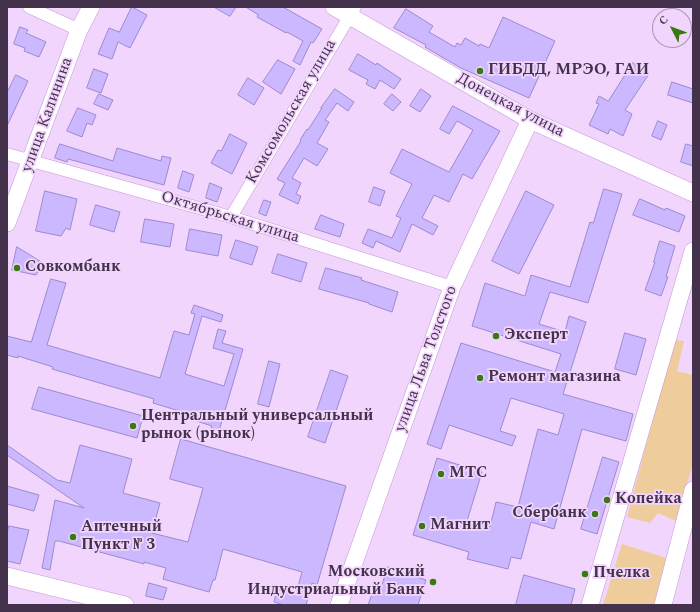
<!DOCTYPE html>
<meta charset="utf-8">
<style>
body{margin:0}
#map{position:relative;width:700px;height:612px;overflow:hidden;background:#f1d5fc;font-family:Spectral,serif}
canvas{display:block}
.frame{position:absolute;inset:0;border:8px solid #44314b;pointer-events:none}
.north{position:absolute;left:652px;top:8px;width:40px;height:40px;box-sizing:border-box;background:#f1d5fc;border:1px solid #ac93b5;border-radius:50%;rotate:312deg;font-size:11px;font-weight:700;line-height:16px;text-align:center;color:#44314b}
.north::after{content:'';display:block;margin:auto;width:14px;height:18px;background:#3a7813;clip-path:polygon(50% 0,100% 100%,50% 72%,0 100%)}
</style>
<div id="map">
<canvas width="700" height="612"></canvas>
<div class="frame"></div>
<div class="north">С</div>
</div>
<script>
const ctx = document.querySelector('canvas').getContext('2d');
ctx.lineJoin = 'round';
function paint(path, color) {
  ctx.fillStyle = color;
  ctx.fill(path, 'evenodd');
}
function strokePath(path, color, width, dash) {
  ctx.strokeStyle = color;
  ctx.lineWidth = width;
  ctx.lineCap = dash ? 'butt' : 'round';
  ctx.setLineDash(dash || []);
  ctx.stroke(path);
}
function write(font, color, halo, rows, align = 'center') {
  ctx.font = font + ' Spectral,serif';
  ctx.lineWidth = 3.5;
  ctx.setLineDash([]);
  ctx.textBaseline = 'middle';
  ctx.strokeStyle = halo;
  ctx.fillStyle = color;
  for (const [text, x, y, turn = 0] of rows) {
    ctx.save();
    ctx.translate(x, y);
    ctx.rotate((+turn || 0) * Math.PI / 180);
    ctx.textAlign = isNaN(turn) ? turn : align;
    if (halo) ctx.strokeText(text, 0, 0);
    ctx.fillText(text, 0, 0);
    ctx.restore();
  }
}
paint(new Path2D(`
 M674 340 684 341 677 371 693 375V464L676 521 658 513 650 523 627 517Z
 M622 544 666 558 654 605H603Z`), '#eecc9b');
const building = new Path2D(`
 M132 7 147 15 130 48 118 42 112 59 98 54 109 28 119 32Z
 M214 7H236L230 16Z
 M246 7H283L322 29 313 43 311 42 300 65 293 61 303 41 287 32 286 33 257 17 258 15Z
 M406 9 433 26 429 32 455 47 457 43 461 45 465 38 479 46 480 44 489 48 503 17 555 41 529 98 461 68 425 47 426 45 394 28Z
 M20 27 28 30 26 33 46 42 39 57 24 51 25 48 14 44Z
 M358 54 376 65 377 63 401 79 394 89 380 80 375 89 366 84 368 80 349 70Z
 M278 60 295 69 281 94 263 82Z
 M633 63 649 74 625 110 632 114 623 136 610 129 608 134 589 125 599 104 596 103 599 96 608 101Z
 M94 69 108 74 101 93 87 88Z
 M16 75 28 81 7 126V93Z
 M248 78 264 88 254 105 238 95Z
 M672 82 693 89V103L668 95Z
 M335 89 354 102 348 111 337 103 325 120 329 122 317 143 328 149 317 166 304 158 292 178 301 183 296 194 301 196 298 204 279 195 285 183 277 179 301 141 300 140 307 129 308 130 322 108H321Z
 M421 89 431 96 420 112 410 106Z
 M99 94 113 100 108 110 94 104Z
 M392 94 401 102 393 111 384 104Z
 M453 106 500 131 472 179 463 174 449 202 434 195 422 218 438 226 433 235 412 224 400 252 376 241 373 248 362 243 368 229 392 238 401 218 396 216 412 184 390 173 402 149 449 172 473 130 457 121 449 134 440 129Z
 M78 108 96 115 92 125 87 123 82 137 67 131Z
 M658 121 667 125 661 140 652 136Z
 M230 134 247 143 232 174 211 163 218 150 221 151Z
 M60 144 113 161 117 148 161 161 162 156 171 158 164 185 68 159 67 162 55 158Z
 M686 144 693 146V166L681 162Z
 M183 171 194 175 189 192 178 188Z
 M210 183 222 188 217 202 206 198Z
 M374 187 385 191 380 206 369 202Z
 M604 189 622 194 588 303 550 292 539 324 565 332 569 316 586 322 563 394 633 414 626 441 582 429 554 529 531 522 521 559 511 557 508 569 467 559 469 552 413 535 437 458 482 472 467 521 490 527 496 502 518 507 538 429 558 435 564 414 511 398 500 431 516 436 512 446 449 425 441 449 427 444 461 343 555 372 561 354 472 326 485 283 525 296 531 275 570 287 590 222 593 223Z
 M45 191 77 199 70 230 66 228 61 236 36 231Z
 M526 191 554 205 519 274 492 261Z
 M640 199 665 210 666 208 685 216 679 232 633 215Z
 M264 200 271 202 266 216 259 213Z
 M96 205 120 212 114 232 90 225Z
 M321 215 344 224 340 237 315 229Z
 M145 219 174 224 170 247 141 242Z
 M190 229 222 235 218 256 186 250Z
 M236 240 258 247 252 265 230 258Z
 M660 241 675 246 666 277H668L661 296 645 290 655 262H654Z
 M17 247 43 263 36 275 12 270Z
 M278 254 307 263 301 282 272 273Z
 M326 268 362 278 361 280 398 292 392 312 369 304V303L319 289Z
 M51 279 66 283 47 345 160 378 174 331 189 335 195 314 191 313 194 305 223 315 221 322 202 316 185 374 224 386 234 354 213 348 218 329 226 331 222 343 243 349 219 431 211 428 212 426 184 417 186 413 153 403 154 399 52 369 53 367 18 356V358L7 355V336L31 342Z
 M625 333 646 339 636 375 615 369Z
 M269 361 280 364 269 407 258 404Z
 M331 370 348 376 325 443 308 437Z
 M39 387 143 416 137 438 32 409Z
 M181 439 346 486 317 585 312 583 306 605H284L274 602 278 585 297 590 302 572 223 549 215 580H213L209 592 163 579 166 568 144 562V564L59 541H55L50 570 42 568 55 500 84 508 7 455V445L57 480 70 483 80 445 132 459 123 493 160 503 152 533 188 542 203 488 170 479Z
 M603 457 619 462 597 534 581 529Z
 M7 486 39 495 34 511 7 504Z
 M9 526 29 530 20 564 7 561V535Z
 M388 567 426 580 418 605H368L372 594 378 596Z
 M524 575 575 589 571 605H516Z
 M149 583 167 588 163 600 146 596Z`);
paint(building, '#cbb8fe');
strokePath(building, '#9d89ce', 1);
const street = new Path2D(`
 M29 7 79 30
 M7 154 231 217 452 287
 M231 217 355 7`);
const secondary = new Path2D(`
 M334 7 530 120 693 193
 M7 223 79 30 91 7
 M7 576 125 605
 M339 605 452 287 530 120
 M590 605 693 251
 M663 605 693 490`);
strokePath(street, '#c698d7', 13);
strokePath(secondary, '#c698d7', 18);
strokePath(street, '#fff', 12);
strokePath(secondary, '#fff', 17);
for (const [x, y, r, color] of [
 [480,71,4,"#3a7813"],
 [17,268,4,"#3a7813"],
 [496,336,4,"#3a7813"],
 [480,378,4,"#3a7813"],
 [133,426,4,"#3a7813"],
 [441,474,4,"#3a7813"],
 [607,500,4,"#3a7813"],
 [595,514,4,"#3a7813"],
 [422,526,4,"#3a7813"],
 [73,537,4,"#3a7813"],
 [585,574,4,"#3a7813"],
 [433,582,4,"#3a7813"]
]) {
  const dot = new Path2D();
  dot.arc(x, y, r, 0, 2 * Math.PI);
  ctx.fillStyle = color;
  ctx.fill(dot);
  strokePath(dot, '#f1d5fc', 1.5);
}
write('bold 16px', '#44314b', '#f1d5fc', [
 ["ГИБДД, МРЭО, ГАИ",488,71],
 ["Совкомбанк",25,268],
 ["Эксперт",504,336],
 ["Ремонт магазина",488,378],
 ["Центральный универсальный",141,417],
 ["рынок (рынок)",141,435],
 ["МТС",449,474],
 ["Копейка",615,500],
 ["Сбербанк",587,514,"right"],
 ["Магнит",430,526],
 ["Аптечный",81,528],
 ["Пункт № 3",81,546],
 ["Московский",425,573,"right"],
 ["Индустриальный Банк",425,591,"right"],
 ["Пчелка",593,574]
], 'left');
write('16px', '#44314b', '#f1d5fc', [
 ["Донецкая улица",510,106,28],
 ["Комсомольская улица",292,112,-60],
 ["улица Калинина",48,115,-70],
 ["Октябрьская улица",230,218,17],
 ["улица Льва Толстого",427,359,-70]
]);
</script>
